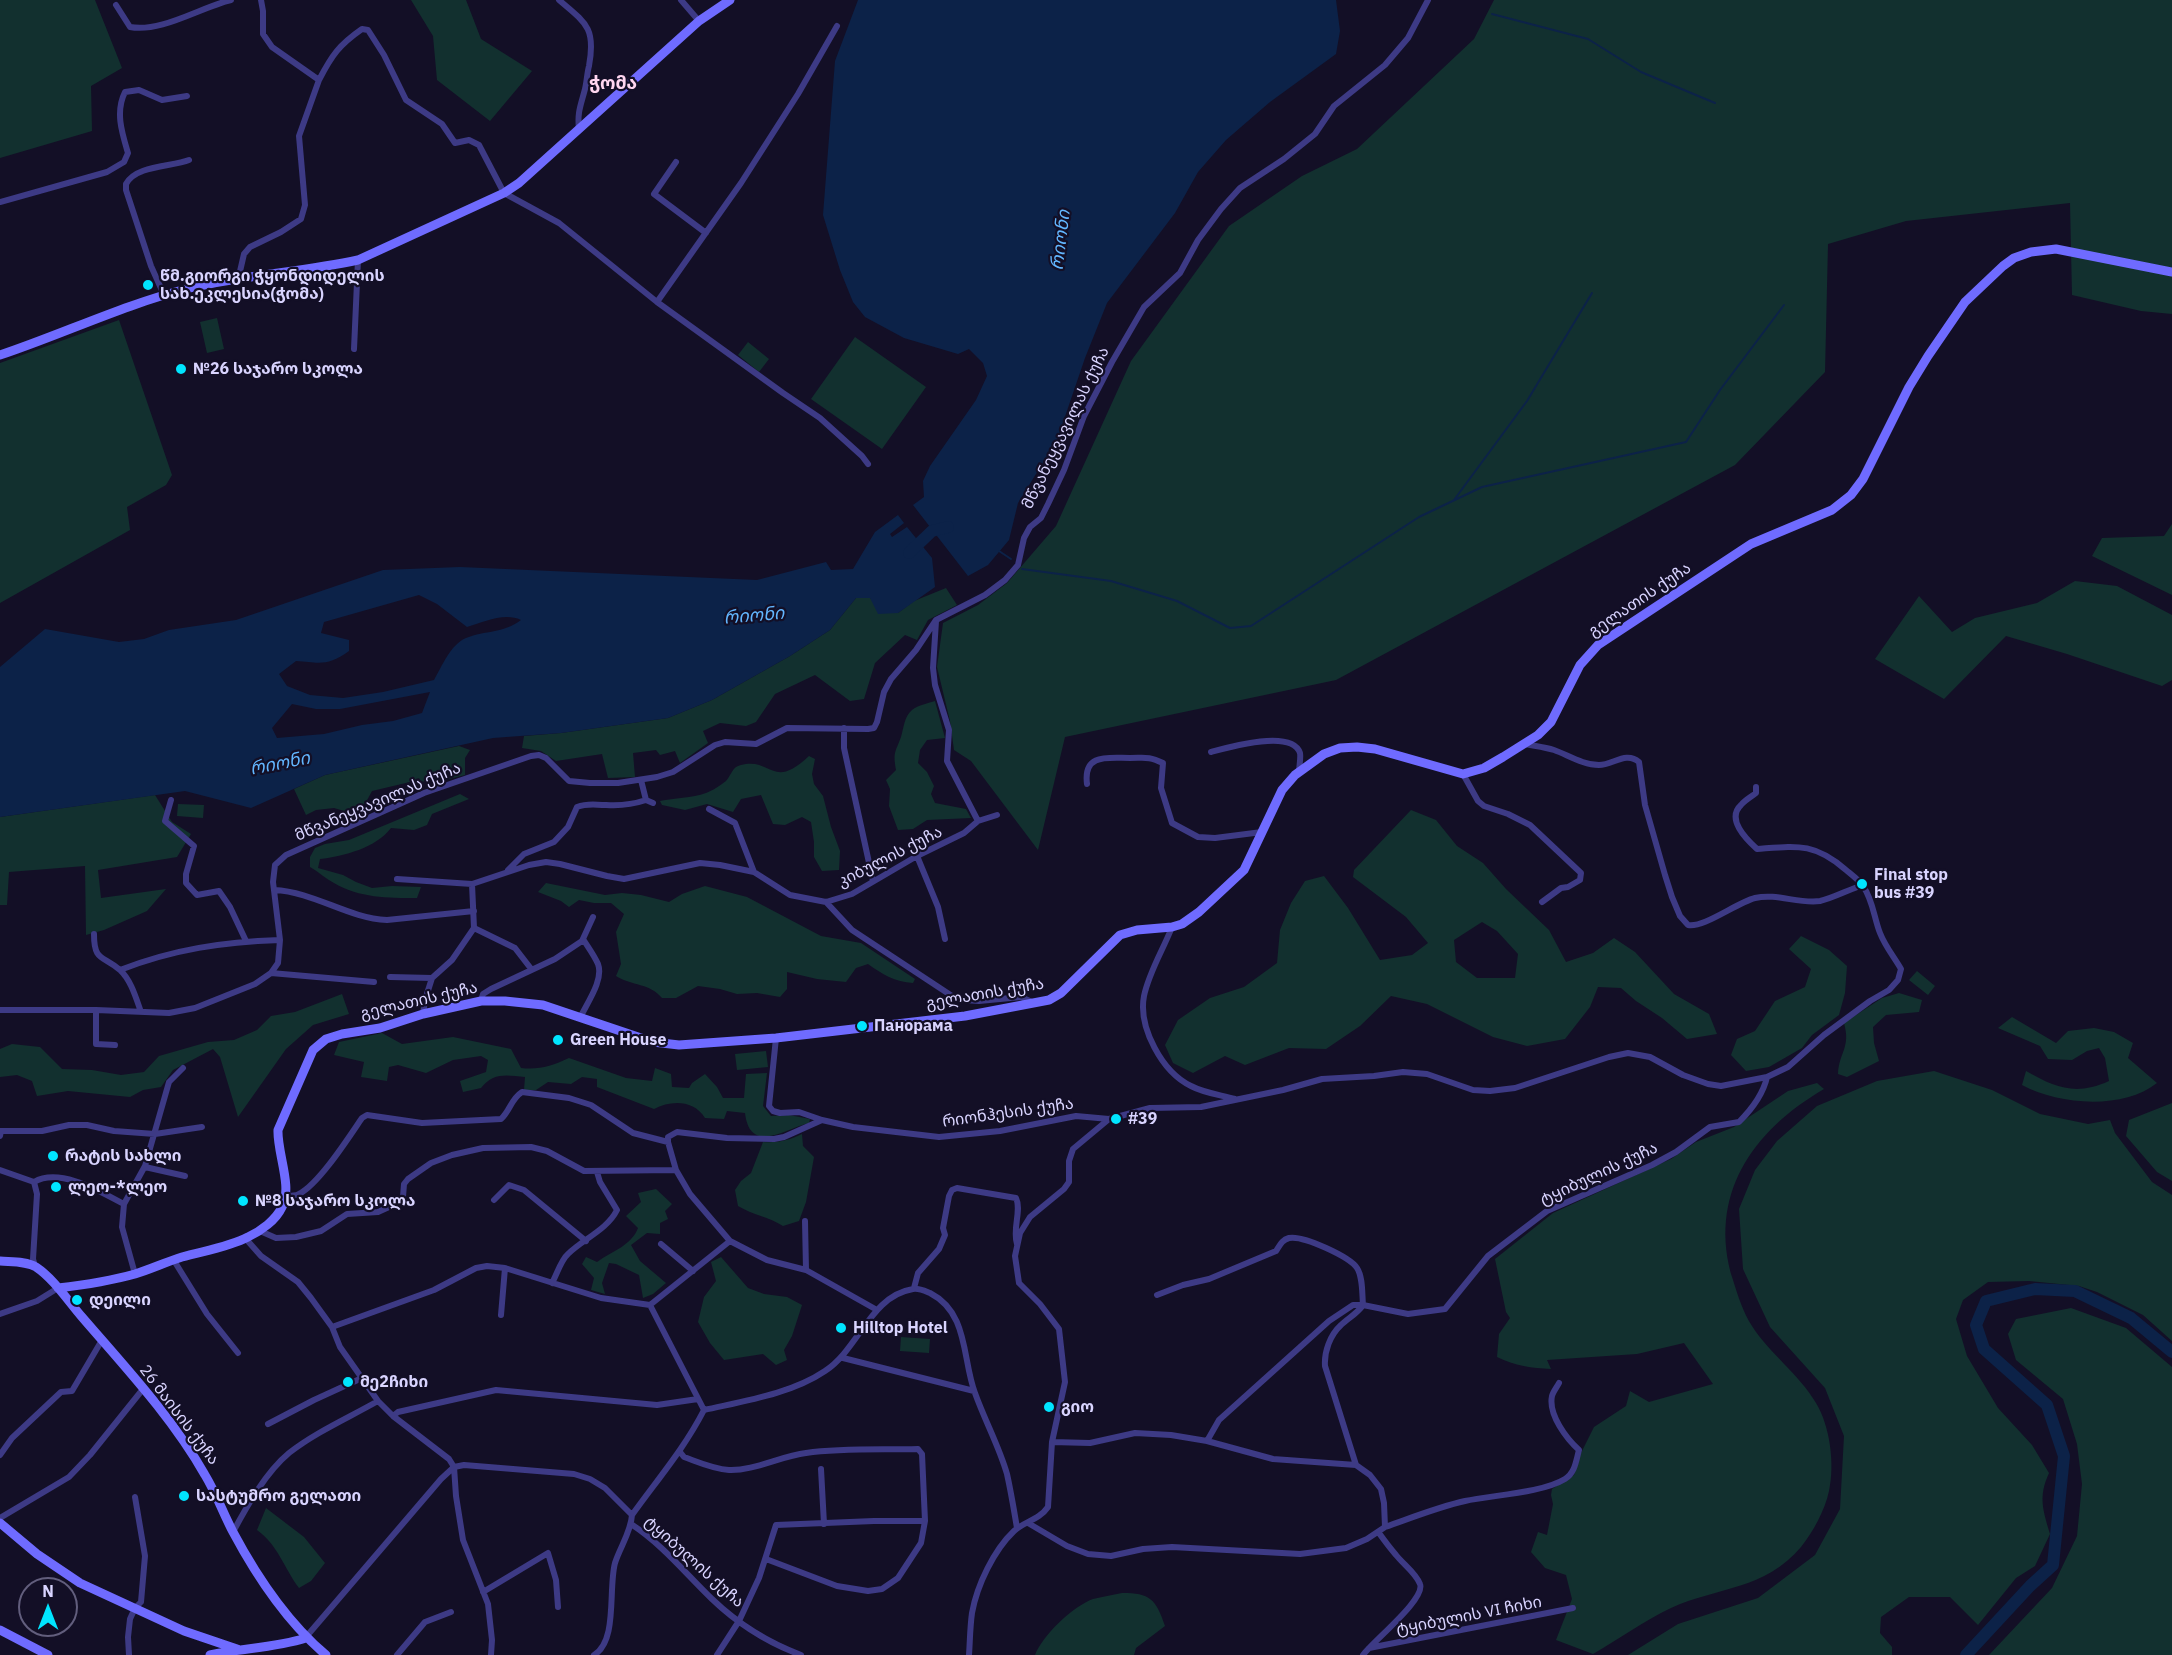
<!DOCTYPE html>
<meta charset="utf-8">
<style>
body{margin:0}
#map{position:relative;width:2172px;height:1655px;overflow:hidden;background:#130f26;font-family:"IBM Plex Sans",sans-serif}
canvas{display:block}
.north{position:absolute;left:18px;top:1577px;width:60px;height:60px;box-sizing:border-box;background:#130f26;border:2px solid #625e7d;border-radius:50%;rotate:0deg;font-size:16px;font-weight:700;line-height:24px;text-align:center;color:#d9d4ff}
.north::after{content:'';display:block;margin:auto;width:21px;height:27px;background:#00e5ff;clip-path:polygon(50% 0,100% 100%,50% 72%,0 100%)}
</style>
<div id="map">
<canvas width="2172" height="1655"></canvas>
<div class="north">N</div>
</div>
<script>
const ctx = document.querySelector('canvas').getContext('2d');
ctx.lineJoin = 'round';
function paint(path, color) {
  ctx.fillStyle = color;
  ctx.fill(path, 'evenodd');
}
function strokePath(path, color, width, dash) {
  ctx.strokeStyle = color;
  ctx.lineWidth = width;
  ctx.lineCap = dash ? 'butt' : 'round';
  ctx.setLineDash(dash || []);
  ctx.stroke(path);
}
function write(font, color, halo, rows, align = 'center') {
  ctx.font = font + ' "IBM Plex Sans","Noto Sans Georgian",sans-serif';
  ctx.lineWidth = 4.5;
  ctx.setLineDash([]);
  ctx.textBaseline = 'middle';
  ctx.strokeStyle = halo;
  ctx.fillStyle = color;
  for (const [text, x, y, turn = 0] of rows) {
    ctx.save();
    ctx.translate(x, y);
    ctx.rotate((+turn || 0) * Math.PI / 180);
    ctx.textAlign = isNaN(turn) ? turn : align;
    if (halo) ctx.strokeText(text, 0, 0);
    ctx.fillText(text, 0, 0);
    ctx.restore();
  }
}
paint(new Path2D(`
 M0 0H95L122 68 91 86 92 131 0 158Z
 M411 0H466L481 39 532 71 490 121 437 80 433 36Z
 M1494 0H2172V314L2141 311 2072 295 2070 203 1906 221 1828 244 1825 372 1735 465 1336 680 1065 737 1038 850 971 761 954 750 950 721 937 667 943 623 978 605 1007 583 1056 526 1131 361 1229 226 1302 176 1357 149 1474 39Z
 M217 318 224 349 207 353 200 322Z
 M119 320 172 475 166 485 127 507 130 530 0 603V363Z
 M855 337 926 387 882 449 811 399Z
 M748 342 769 359 759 372 738 355Z
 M2172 524V595L2092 556 2102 538 2164 536Z
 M2075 581 2117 586 2172 615V680L2162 686 2067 654 2006 636 1944 699 1875 659 1919 596 1952 632 1975 618 2037 603Z
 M946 588 957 605 928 620 917 640 905 635 875 663 864 699 850 701 815 675 775 694 756 722 746 726 720 723 703 731 708 743 680 763 675 751 660 755 656 750 633 753 635 777 608 778 602 754 556 761 541 751 522 748 524 736 561 733 668 718 712 700 790 656 830 630 856 598H870L898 613 914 601Z
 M935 701 945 738 927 740 920 750 918 763 927 772 934 786 931 794 935 803 966 809 971 818 927 820 913 829 898 830 889 806 890 789 886 780 896 770C893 752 895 753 901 737 904 727 904 717 912 710 918 705 929 703 935 701Z
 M459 746 470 750 465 758V775L441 781 410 782 372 791 365 804 344 811 334 808 316 810 306 815 294 789 325 775Z
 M809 756 815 759 812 774 814 784 823 796 831 827 840 851 839 870 822 871 814 857V842L811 822 802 817 785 825 773 824 761 795 741 799 733 812 707 804 685 810 662 805 660 801C674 798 692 798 706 793 712 791 721 785 726 781 732 774 732 767 741 765 772 757 772 791 809 756Z
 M460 794 469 799 432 814 427 825 414 830 391 828C376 848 344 856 320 859L318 868 343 875 356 882 372 888 392 886 421 887 417 898C387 898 360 898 334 883 326 879 319 872 310 867V857L315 848 325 844 349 840Z
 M155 795 172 822 191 834 177 857 98 870 101 898 166 889 147 911 104 930 86 935 85 866 9 872 7 905H0V817Z
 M178 804 204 805 203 818 177 816Z
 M1411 810 1436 820 1457 846 1483 863 1506 889 1549 930 1566 962 1593 953 1614 938 1635 952 1674 994 1709 1014 1717 1034 1687 1039 1662 1018 1636 1001 1621 988 1598 987 1590 1007 1565 1039 1527 1046 1493 1037 1427 1004 1391 996 1360 1026 1326 1049 1289 1048 1245 1065 1225 1056 1193 1073 1173 1063 1165 1045 1178 1020 1210 998 1244 987 1277 963 1280 930 1291 903 1305 881 1324 876 1348 908 1380 960 1412 955 1428 943 1406 917 1353 877 1354 870ZM1482 922 1497 931 1518 954 1515 978H1477L1456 962 1454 940Z
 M546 883 605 895 622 893 641 895 669 902 682 894 705 886 747 897 821 936 861 943 915 979 913 983C895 982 882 974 868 964L856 968 846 982 817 979 787 972V989L780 997 757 993 737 994 720 989 698 986 676 998H662C650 983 632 986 616 976L621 964 616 932 624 914 611 903H594L579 900 569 907 561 901 538 892Z
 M1801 936 1829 950 1847 966 1845 993 1839 1015 1812 1035 1802 1048 1769 1067 1746 1071 1731 1055 1737 1039 1755 1031 1775 1001 1805 987 1811 969 1789 949Z
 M1917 971 1935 986 1928 995 1909 980Z
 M1899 993 1922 1000 1919 1012 1886 1015 1873 1027 1874 1043 1879 1061 1847 1077 1838 1074C1839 1052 1851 1048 1844 1023L1882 998Z
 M342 994 349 1014 313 1025 286 1049 238 1117 220 1057 213 1049 173 1070 161 1087 143 1090 130 1097 68 1091 37 1096 32 1081 17 1075 0 1077V1049L12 1044 40 1047 62 1069 92 1070 121 1075 144 1072 159 1056 208 1042 234 1040 257 1030 271 1016 295 1012Z
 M2012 1017 2056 1043 2068 1031 2094 1028 2114 1032 2133 1043 2128 1058 2157 1083C2123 1110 2059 1105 2022 1085L2026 1071C2056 1088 2076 1096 2109 1081L2105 1058 2099 1048 2087 1051 2072 1060 2048 1059 2040 1046 1998 1028Z
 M382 1033 402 1044 453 1037 511 1049 521 1068C539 1070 552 1066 569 1058L626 1078 652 1081 655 1068 671 1074 672 1087 689 1088 692 1083 705 1074 717 1087 723 1098H744L746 1074 767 1073 763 1106 771 1116 789 1115 810 1119 809 1123C787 1128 750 1156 745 1113L727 1111 724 1119 705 1118C694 1100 671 1100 654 1109L597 1087V1079L582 1077 571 1084 548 1082 536 1090H524L525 1077C507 1075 493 1072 481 1088L463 1092 460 1081 486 1072 488 1060 481 1056 453 1060 426 1073 398 1065 389 1067 387 1081 361 1077 364 1062 334 1055 339 1042Z
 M766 1051 768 1067 737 1070 735 1054Z
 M1934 1071 1992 1090 2040 1114 2088 1124 2110 1120 2115 1133 2152 1182 2172 1195V1341L2143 1315 2097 1292 2079 1286 2029 1281 1988 1282 1963 1300 1956 1319 1967 1356 1998 1408 2032 1445 2049 1473C2038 1497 2043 1510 2050 1534L2035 1566 2016 1578 1978 1625 1950 1597H1909L1881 1617 1880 1633 1892 1647V1655H1628L1678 1624 1758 1598 1815 1555 1840 1509 1844 1436 1825 1388 1770 1327 1743 1269 1739 1209 1755 1170 1777 1141 1817 1106 1877 1081Z
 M1817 1083 1824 1089C1752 1131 1707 1196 1733 1280 1738 1296 1743 1312 1752 1326 1770 1354 1799 1374 1816 1403 1830 1426 1835 1464 1829 1491 1825 1510 1813 1532 1801 1547 1765 1590 1717 1587 1671 1608 1644 1621 1619 1639 1593 1654L1556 1640 1572 1599 1566 1575 1545 1568 1531 1552 1538 1532 1547 1535 1553 1504 1551 1495 1552 1489 1574 1475 1580 1455 1594 1427 1626 1406 1630 1391 1649 1402 1713 1384 1684 1343 1637 1354 1547 1360 1551 1369C1532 1368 1515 1366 1497 1357L1499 1334 1510 1318 1506 1312 1495 1259 1553 1213 1671 1159 1696 1142 1734 1127 1788 1091Z
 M2172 1103V1181L2157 1172 2126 1136 2129 1120Z
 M802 1134 803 1146 814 1157 806 1202 799 1221 783 1226C769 1217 753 1215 738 1206L735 1190 741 1181 751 1173 763 1142C778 1143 790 1140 802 1134Z
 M656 1189 672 1204 665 1211 668 1219 660 1223V1234L647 1233 631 1245 640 1261 666 1283 653 1294 643 1298 639 1275 616 1264 609 1263 602 1283 605 1294 591 1290 594 1278 582 1264 586 1257 597 1262C611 1252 632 1245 638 1228L626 1216 641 1202 638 1193Z
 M721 1257 748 1288 764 1294 787 1297 802 1305 792 1336 784 1350 787 1360 776 1365 763 1354 724 1360 710 1343 698 1322 704 1297 716 1281 711 1262Z
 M2071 1308 2126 1328 2172 1367V1655H1989L2052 1588 2077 1536 2082 1484 2077 1444 2063 1399 2016 1360 2008 1334 2016 1319Z
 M901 1337 930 1339 929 1353 900 1351Z
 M266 1508 304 1537 325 1563 311 1581 299 1588C284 1568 278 1545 257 1530Z
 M1122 1593C1150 1593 1156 1599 1165 1626L1136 1648 1134 1655H1035C1042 1636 1073 1606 1093 1599 1102 1597 1112 1595 1122 1593Z`), '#12302f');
paint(new Path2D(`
 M858 0H1336L1340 31 1336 54 1270 102 1226 140 1198 172 1175 213 1107 303 1085 358 1057 440 1018 503 1009 540 988 565 968 576 913 505 924 497 923 481 930 466 976 400 987 376 983 363 969 349 958 354 904 338 865 317 853 302 840 270 823 215 835 61Z
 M898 515 904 523 890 534 892 537 907 527 932 558 935 587 898 613 878 614 870 598H856L830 630 790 656 712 700 668 718 561 733 493 738 325 775 251 808 185 791 0 817V667L45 629 119 642 144 639 169 630 236 620 383 570 460 567 757 580 826 562 831 570 853 569 875 532ZM419 595 437 604 467 627C483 622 505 612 521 620 502 634 486 630 466 638 451 644 442 666 434 680L383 692 343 698 310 695 287 686 279 674 296 661C321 663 328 666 349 651V640L321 633 324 622ZM430 692 422 713 393 721 362 725 324 734 277 738 272 728 292 704 316 709H340Z`), '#0c2248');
strokePath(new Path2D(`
 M1492 14 1588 39 1641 72 1715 103
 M1454 500 1527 401 1592 293
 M999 551 1011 559
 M1022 569 1111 581 1177 601 1230 628 1251 626 1419 517 1482 487 1686 442 1720 390 1784 305`), '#0c2248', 2);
strokePath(new Path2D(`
 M909 553 932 531 948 527
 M1966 1655 2030 1586 2053 1565 2064 1456 2047 1405 1984 1349 1976 1325 1986 1301 2035 1289 2075 1291 2131 1318 2172 1352`), '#0c2248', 12);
strokePath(new Path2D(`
 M559 0C586 23 596 28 589 66 587 73 587 81 585 89 581 105 577 112 579 129
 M681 0 699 21
 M116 5 130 27C161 33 201 7 231 0
 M319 80C332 55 339 45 362 29L368 30 384 55 406 100 442 124 455 143 469 140 479 145 504 193 559 223 657 302 783 393 820 418 862 456 868 464
 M676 162 654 194 706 233
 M0 202 107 172 124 162 128 153C122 133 115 112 125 92L139 90 162 100 187 96
 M238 280 244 254 250 247 281 232 301 219 305 205 299 136 319 80 272 47 263 34V11L261 0
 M164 295 151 266 126 190V184C136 165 172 167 189 160
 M657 302 741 183 798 94 837 26
 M354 349 358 260
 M936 621 933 668 935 685 949 730 947 761 978 821
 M844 728V748L873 881
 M1525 744C1535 746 1545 747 1554 750 1568 755 1583 765 1599 765 1613 765 1626 751 1639 762L1645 805 1665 875 1672 897 1680 916 1688 925C1704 928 1736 903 1755 898 1777 893 1798 904 1820 901 1831 899 1850 889 1863 885
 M1211 752C1229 747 1292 729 1300 753 1301 758 1299 767 1299 772
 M1463 774 1478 801 1484 806 1508 814 1530 825 1581 873 1580 880 1568 887 1561 888 1542 902
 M641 780 646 800 653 803
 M1087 784C1083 753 1108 758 1130 758 1145 758 1148 756 1163 763L1161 788 1172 823 1198 837 1215 838 1262 832
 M171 800 165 821 194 846 186 874V883L197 895 219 891 230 907 246 941
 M709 809 735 823 754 872
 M917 856 938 907 945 939
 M508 870 524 854 554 842 568 827 577 807C588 803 594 805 606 805 619 806 634 804 646 800
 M397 879 472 884 529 865 546 862 560 864 607 876 624 879 700 863 720 865 754 872 790 895 826 902 852 894 917 856 964 833 978 821 997 815
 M274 890C315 892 347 918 387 920L474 911
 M826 902 852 930 952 996 964 1000 979 1001 1021 997 1034 1003
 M1172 927C1163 950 1149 972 1144 996 1138 1027 1162 1072 1191 1086 1204 1093 1221 1095 1235 1099
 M474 928 515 948 532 970
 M94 934C94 962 103 955 120 970 131 980 136 998 141 1012
 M120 970C174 949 223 942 280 940
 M271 973 374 982
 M390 977 432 978
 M481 1001 483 994 491 989 555 959 582 941 593 917
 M0 1010H96L169 1013 195 1008 255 984 271 973 278 963 280 940 273 882 275 865 286 855 424 793 531 756 539 755 546 758 569 781 590 783H618L657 777 673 772 715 745 725 742 756 744 787 728 868 729 874 728 877 722 884 692 891 679 916 650 936 620 985 595 1005 580 1018 565 1024 538 1030 527 1041 518 1048 504 1064 470 1084 416 1112 362 1144 307 1180 273 1198 240 1221 209 1240 188 1284 159 1315 134 1334 106 1385 65 1408 38 1428 0
 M96 1010V1044L115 1045
 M423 1014 425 1000 432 978 452 960 474 928 472 884
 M580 1018C587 1003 604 980 598 964 594 955 588 947 583 939
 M776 1038 769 1106 773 1111 780 1113 799 1112 822 1120 853 1127 939 1137 1000 1131 1076 1116 1109 1119
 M822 1120 784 1137 774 1139 727 1138 677 1132 668 1137V1142L676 1170 690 1194 730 1241 767 1260 806 1270 877 1310
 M0 1136 1 1131H42L69 1125H87L114 1131 155 1134 202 1127
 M145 1167 185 1176
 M0 1170 34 1182 37 1194 33 1259 35 1266
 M34 1182C60 1167 101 1192 124 1204
 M285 1196C289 1196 296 1196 299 1194 319 1184 349 1137 362 1118L367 1115 422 1123 501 1119C510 1111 511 1099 522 1092L569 1098 591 1105 633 1133 668 1142
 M494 1200 509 1185 524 1190 586 1241
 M805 1221 806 1270
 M260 1231 276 1238 296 1237 321 1231 347 1214 378 1212 400 1202 403 1197 404 1184 408 1179 431 1163 452 1155 483 1148 531 1147 547 1151 584 1171 676 1170
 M246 1239 261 1256 298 1282 311 1298 332 1327 340 1347 378 1401 393 1416 449 1459 454 1467
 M661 1244 693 1271
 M173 1259 207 1314 238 1353
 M135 1274 122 1227 124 1204 145 1166 169 1082 183 1068
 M552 1283C557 1274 561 1260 568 1254 583 1239 607 1230 617 1210L600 1182 597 1172
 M914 1288 918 1273 939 1249 945 1235 943 1228 949 1196 952 1190 957 1188 1016 1198C1022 1210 1012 1229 1017 1244
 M1157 1295 1183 1285 1209 1279 1276 1251C1280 1245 1282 1240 1289 1238 1303 1235 1350 1257 1357 1268 1363 1277 1362 1294 1363 1305
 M650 1305 704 1410
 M0 1314 37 1301 58 1288
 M501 1315 505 1268
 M332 1327 434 1290 476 1268 487 1266 505 1268 601 1298 650 1305 730 1241
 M843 1358 974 1391
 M393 1416 398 1412 496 1390 657 1405 698 1399
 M268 1424 314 1400 362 1378
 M1207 1441 1219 1420 1329 1321 1353 1305H1363L1408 1314 1445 1309 1488 1256 1547 1211 1652 1165 1676 1152 1710 1127 1739 1122C1752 1109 1763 1095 1767 1077
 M1052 1442 1090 1443 1135 1433 1171 1435 1207 1441 1273 1459 1356 1465
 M680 1452 684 1457C698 1462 713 1469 729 1470 753 1471 781 1456 806 1453 843 1448 881 1450 918 1449L922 1454 925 1521 921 1543 898 1578 882 1589 868 1591 837 1586 766 1559
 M0 1455 12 1438 61 1392 72 1391 102 1340
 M454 1467 456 1496 463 1540 488 1604 492 1640 491 1655
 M821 1469 824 1524
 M0 1518 69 1477 90 1455 143 1389
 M1028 1523 1067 1546 1088 1554 1111 1556 1143 1549 1172 1547 1300 1554 1346 1548 1367 1539 1385 1527 1384 1503 1381 1489 1370 1475 1356 1465 1325 1366C1324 1352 1330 1335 1341 1325 1348 1318 1357 1314 1363 1305
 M631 1524C663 1545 685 1573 712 1599 737 1623 769 1643 801 1655
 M1385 1527C1411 1518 1438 1507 1465 1501 1493 1495 1542 1493 1565 1479 1575 1473 1576 1461 1579 1450 1567 1439 1548 1415 1552 1396 1553 1392 1557 1387 1559 1383
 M233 1532C247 1506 266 1472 289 1453 316 1432 348 1418 378 1401
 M483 1592 548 1553 556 1580 558 1607
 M306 1637 441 1479 454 1467 464 1465 574 1474 590 1479 605 1488 632 1515
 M1369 1648 1573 1608
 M129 1655 128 1637 130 1619 135 1608 141 1602 145 1556 135 1497
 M397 1655 425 1622 451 1612
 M594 1655C618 1641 608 1589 615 1563 620 1547 631 1532 632 1515 657 1480 684 1449 704 1410 744 1401 791 1394 825 1371 859 1349 870 1296 913 1289 919 1288 925 1291 930 1293 969 1313 962 1359 975 1393 985 1421 999 1446 1007 1474 1011 1492 1014 1510 1017 1528
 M717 1655 739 1621 759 1578 776 1525 874 1521H925
 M969 1655C970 1641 970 1627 972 1613 977 1585 994 1550 1014 1531 1025 1521 1039 1520 1048 1507L1052 1442 1065 1382 1059 1329 1040 1304 1019 1283 1015 1256 1020 1233 1030 1217 1064 1189 1069 1182V1161L1073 1149 1109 1119 1150 1108 1201 1107 1283 1090 1322 1079 1374 1076 1403 1072 1427 1074 1473 1090 1490 1091 1515 1088 1609 1057 1628 1053 1650 1057 1683 1075 1708 1084 1721 1086 1767 1077 1788 1067 1824 1035 1870 1001 1889 990 1898 980 1901 969C1894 957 1885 946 1880 933 1874 918 1873 900 1863 886 1859 880 1852 875 1846 870 1814 842 1796 846 1757 849 1746 839 1726 819 1741 805 1745 800 1751 797 1756 793V787
 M1363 1655C1373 1641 1426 1599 1420 1584 1416 1573 1403 1564 1396 1555 1390 1548 1384 1540 1379 1533`), '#3d3a85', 6);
strokePath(new Path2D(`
 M0 355C63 334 125 304 190 288 245 275 303 272 358 260L504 193 519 183 699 21 730 0
 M0 1261C11 1262 26 1261 36 1267 54 1279 68 1301 82 1317 125 1367 172 1417 205 1475 216 1493 223 1513 233 1532 257 1577 287 1622 326 1655
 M58 1288C84 1285 110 1281 135 1274 151 1269 166 1262 182 1257 203 1251 229 1247 248 1237 261 1231 276 1220 282 1207 293 1187 277 1153 278 1130L313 1050 326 1039 342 1034 380 1028 423 1014 481 1001H505L543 1005 653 1042 679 1045 776 1038 965 1016 1049 1000 1061 993 1120 935 1137 930 1172 927 1182 924 1199 912 1244 870 1282 790 1295 775 1324 754 1340 748 1357 747 1375 749 1463 774 1484 768 1503 757 1538 735 1551 722 1580 665 1598 645 1751 544 1832 510 1851 495 1863 479 1909 387 1928 356 1965 302 2003 266 2014 258 2031 252 2056 249 2172 272
 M0 1523 37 1554 80 1583 184 1631 237 1649
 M0 1630 48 1655
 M210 1655C242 1648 275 1648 306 1638`), '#6f6bff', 9);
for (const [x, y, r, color] of [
 [148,285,6,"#00e5ff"],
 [181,369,6,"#00e5ff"],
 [1862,884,6,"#00e5ff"],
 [862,1026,6,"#00e5ff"],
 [558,1040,6,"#00e5ff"],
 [1116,1119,6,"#00e5ff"],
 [53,1156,6,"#00e5ff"],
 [56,1187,6,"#00e5ff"],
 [243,1201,6,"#00e5ff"],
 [77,1300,6,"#00e5ff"],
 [841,1328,6,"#00e5ff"],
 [348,1382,6,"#00e5ff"],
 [1049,1407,6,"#00e5ff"],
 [184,1496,6,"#00e5ff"]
]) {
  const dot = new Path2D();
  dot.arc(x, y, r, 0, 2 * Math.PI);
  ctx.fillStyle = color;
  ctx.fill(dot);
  strokePath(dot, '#130f26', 2);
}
write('bold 16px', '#d9d4ff', '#130f26', [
 ["წმ.გიორგი ჭყონდიდელის",160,276],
 ["სახ.ეკლესია(ჭომა)",160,294],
 ["№26 საჯარო სკოლა",193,369],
 ["Final stop",1874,875],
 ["bus #39",1874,893],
 ["Панорама",874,1026],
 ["Green House",570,1040],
 ["#39",1128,1119],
 ["რატის სახლი",65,1156],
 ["ლეო-*ლეო",68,1187],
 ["№8 საჯარო სკოლა",255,1201],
 ["დეილი",89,1300],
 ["Hilltop Hotel",853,1328],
 ["მე2ჩიხი",360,1382],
 ["გიო",1061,1407],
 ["სასტუმრო გელათი",196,1496]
], 'left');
write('16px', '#d9d4ff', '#130f26', [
 ["მწვანეყვავილას ქუჩა",1066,428,-64],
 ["გელათის ქუჩა",1640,600,-34],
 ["მწვანეყვავილას ქუჩა",378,802,-23],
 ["კიბულის ქუჩა",890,857,-27],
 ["გელათის ქუჩა",985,994,-10],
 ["გელათის ქუჩა",419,1001,-13],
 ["რიონჰესის ქუჩა",1008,1113,-8],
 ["ტყიბულის ქუჩა",1599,1174,-25],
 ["26 მაისის ქუჩა",179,1415,53],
 ["ტყიბულის ქუჩა",694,1562,42],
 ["ტყიბულის VI ჩიხი",1469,1616,-11]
]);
write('bold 18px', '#ffd6f0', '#130f26', [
 ["ჭომა",613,84]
]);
write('italic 18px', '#62b6ff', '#130f26', [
 ["რიონი",1061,240,-83],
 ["რიონი",754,616,-5],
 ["რიონი",280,764,-11]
]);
</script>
